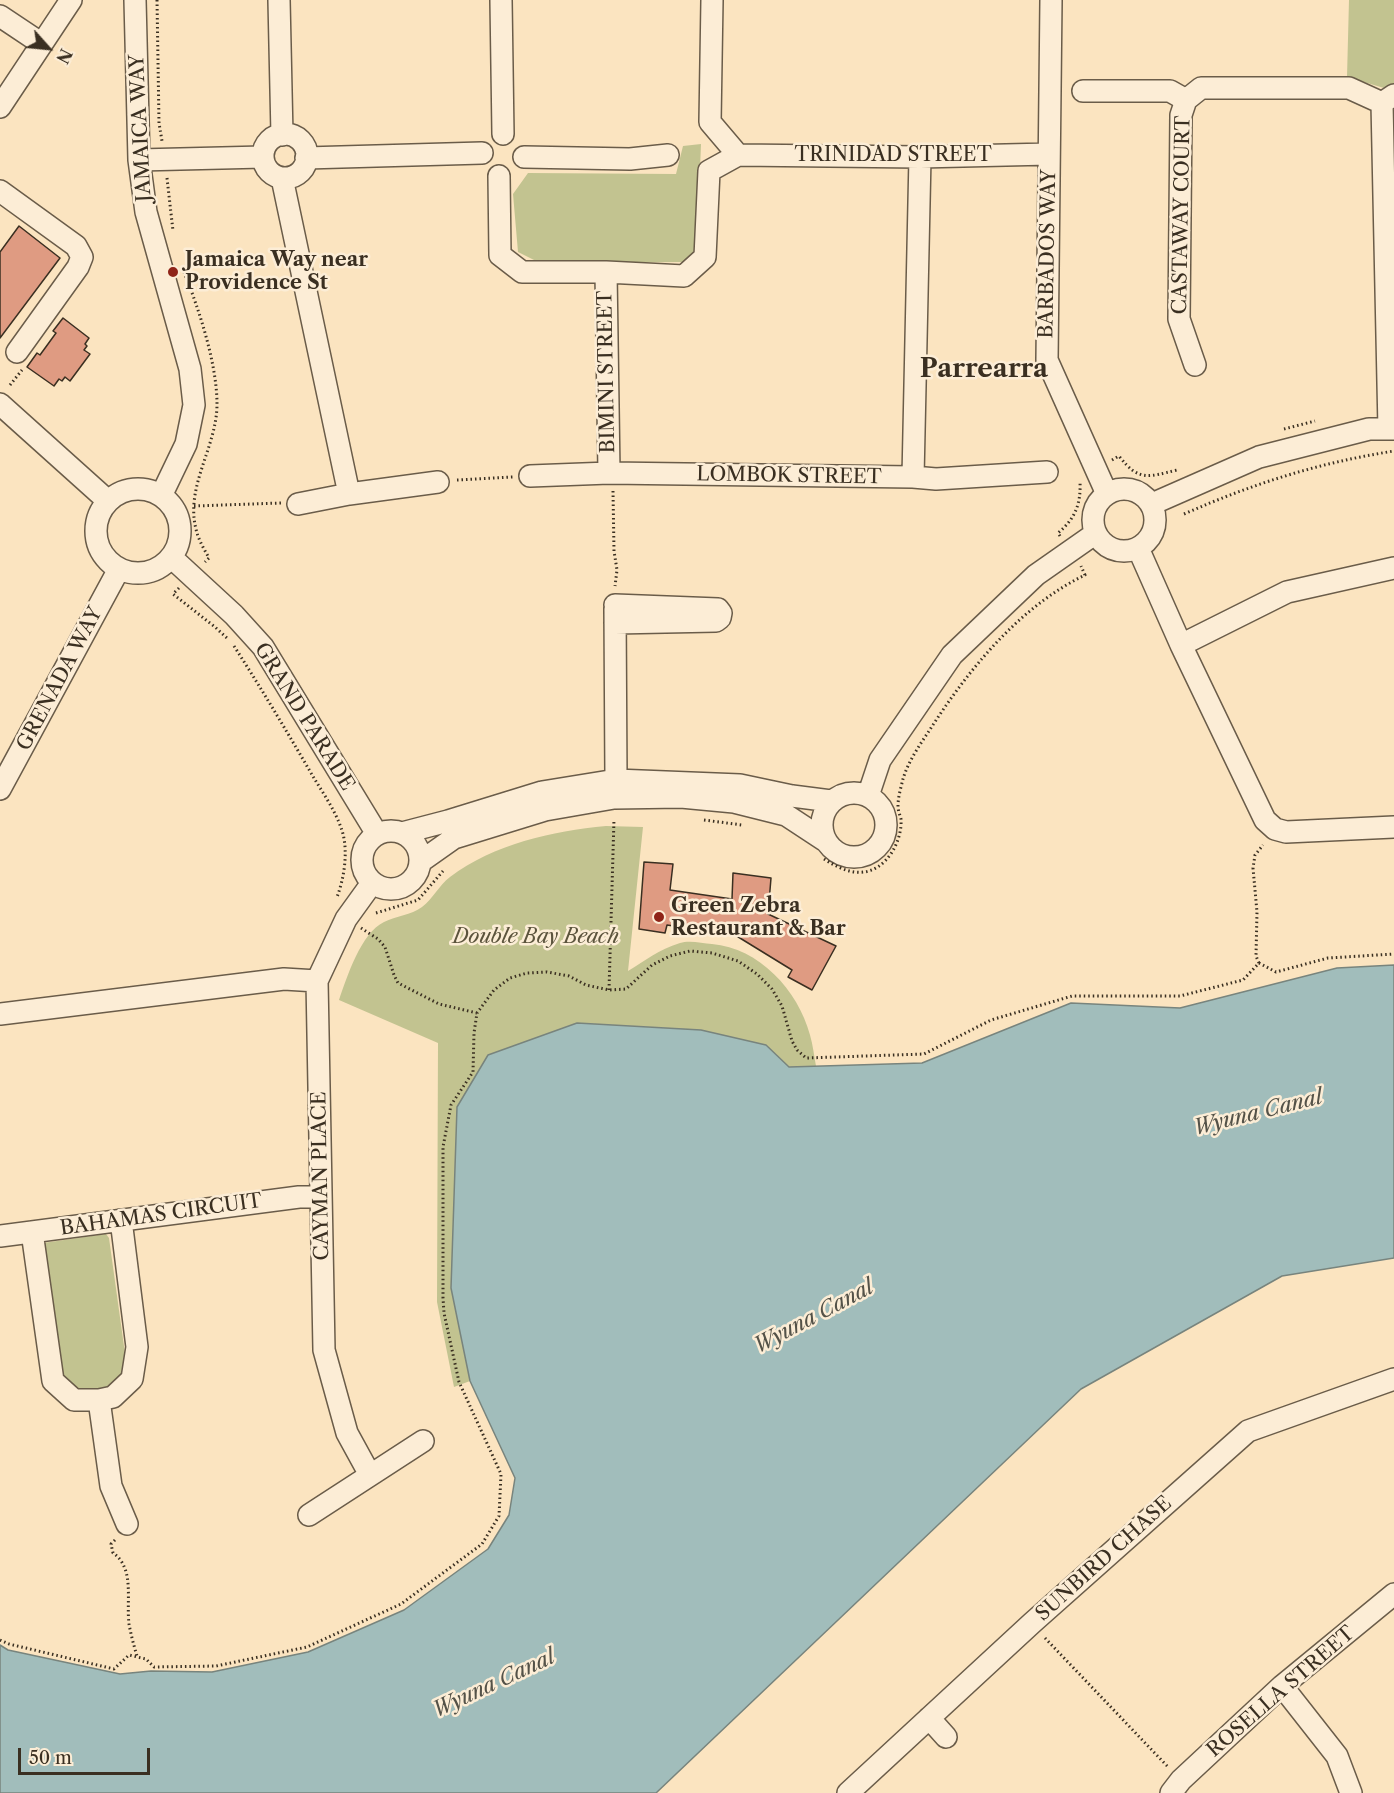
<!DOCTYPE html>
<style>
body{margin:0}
#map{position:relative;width:1394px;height:1793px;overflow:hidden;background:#fbe4c0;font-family:"Libre Caslon Text",serif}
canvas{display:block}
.north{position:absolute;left:18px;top:18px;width:60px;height:60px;-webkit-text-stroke:4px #fcedd6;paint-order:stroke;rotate:117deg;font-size:16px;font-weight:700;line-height:24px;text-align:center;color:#3a2f21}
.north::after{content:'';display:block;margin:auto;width:21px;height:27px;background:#3a2f21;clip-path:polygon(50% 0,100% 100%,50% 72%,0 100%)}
.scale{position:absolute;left:18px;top:1748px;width:132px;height:27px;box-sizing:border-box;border:3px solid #3a2f21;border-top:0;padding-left:8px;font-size:18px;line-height:21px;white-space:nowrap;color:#3a2f21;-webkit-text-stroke:4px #fcedd6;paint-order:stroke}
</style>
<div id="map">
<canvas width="1394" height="1793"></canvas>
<div class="north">N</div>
<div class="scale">50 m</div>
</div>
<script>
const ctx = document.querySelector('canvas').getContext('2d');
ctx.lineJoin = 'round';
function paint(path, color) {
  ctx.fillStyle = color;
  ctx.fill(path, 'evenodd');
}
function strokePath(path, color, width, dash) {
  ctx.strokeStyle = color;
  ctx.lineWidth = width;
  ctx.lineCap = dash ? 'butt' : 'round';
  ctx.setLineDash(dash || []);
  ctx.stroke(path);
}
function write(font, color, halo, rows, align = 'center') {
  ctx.font = font + ' "Libre Caslon Text",serif';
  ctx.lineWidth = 5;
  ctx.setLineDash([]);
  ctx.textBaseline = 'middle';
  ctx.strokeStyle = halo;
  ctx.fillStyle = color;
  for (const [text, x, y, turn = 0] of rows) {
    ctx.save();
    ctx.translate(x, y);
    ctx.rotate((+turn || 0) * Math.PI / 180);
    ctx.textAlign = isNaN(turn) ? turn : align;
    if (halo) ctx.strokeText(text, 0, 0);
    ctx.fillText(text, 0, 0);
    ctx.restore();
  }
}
paint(new Path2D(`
 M1349 0H1394V84L1384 88 1347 77Z
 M701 144 697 247 685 262 540 263 518 252 513 194 528 173 676 174 683 146Z
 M606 826 643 827 628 971C646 960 658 950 680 943 689 940 702 943 712 944 759 948 798 990 810 1035 813 1045 814 1056 816 1066L789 1067 766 1045 701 1030 578 1023 488 1055 451 1288 470 1381 454 1387 437 1302 438 1043 339 1000C347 977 361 933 384 922 396 916 411 915 422 907 433 899 439 885 450 877 494 844 552 831 606 826Z
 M106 1234 109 1238 127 1368 108 1387 77 1391 60 1381 43 1243Z`), '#c2c390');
const water = new Path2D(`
 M1394 965V1258L1282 1276 1081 1389 656 1793H0V1645L8 1650 120 1674 151 1671 212 1672 308 1652 404 1610 488 1549 509 1515 515 1478 470 1381 451 1288 457 1107 488 1055 577 1023 701 1030 766 1045 789 1067 922 1063 1071 1003 1180 1008 1337 968Z`);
paint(water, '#a1bdbb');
strokePath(water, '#78847d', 1.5);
const building = new Path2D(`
 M19 226 60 258 0 338V252Z
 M63 318 89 338 85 344 87 346 84 350 90 354 70 381 65 377 62 381 59 379 54 386 27 367 37 353 40 355 56 333 53 331Z
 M644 862 673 864 670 890 732 899 733 873 771 878 768 914 836 946 812 990 788 977 792 970 735 935 667 925 665 933 639 929Z`);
paint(building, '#df9b82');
strokePath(building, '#3a2f21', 1.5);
const minor = new Path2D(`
 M135 0 139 160 146 212 190 369 194 405 186 444 161 496
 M279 0 282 135
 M501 0 503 134
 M712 0 710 122 738 155
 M1051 0 1047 360 1107 494
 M0 16 42 44
 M1083 91H1170L1186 100
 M1186 100 1181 115 1179 319 1195 365
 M1186 100 1201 88H1349L1382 103 1394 95
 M1382 103 1389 429
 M0 107 71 0
 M263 156a22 22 0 1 1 44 0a22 22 0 1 1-44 0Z
 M738 155 920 157 1049 154
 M524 157 630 159 668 155
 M306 158 482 153
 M139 160 263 157
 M499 176 500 255 522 272H606L684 276 705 257 709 171 738 155
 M282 178 349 494
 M0 191 76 246 82 257 78 267 17 352
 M606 272 609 473
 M0 404 108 501
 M530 476 609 473 913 477 936 479 1047 472
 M913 477 920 157
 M1093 520a31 31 0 1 1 62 0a31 31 0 1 1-62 0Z
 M96 531a42 42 0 1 1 84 0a42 42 0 1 1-84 0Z
 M298 504 349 494 438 482
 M1152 504 1259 457 1369 429H1394
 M1138 548 1181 645 1265 820 1275 829 1286 832 1394 827
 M171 557 234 615 263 647 377 834
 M615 609 616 780
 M615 623 716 621 720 618 721 613 718 609 615 605
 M1181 645 1287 592 1394 568
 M0 789 119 569
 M822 825a32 32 0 1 1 64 0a32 32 0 1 1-64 0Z
 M868 796 880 760 952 655 1036 575 1096 533
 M362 860a29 29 0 1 1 58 0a29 29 0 1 1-58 0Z
 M402 833 448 821 542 792 616 780 740 785 792 796 831 801
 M420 862 454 838 545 810 614 798 681 797 734 802 786 815 824 840
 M0 1014 284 979 317 981
 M32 1232 53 1381 74 1400H99L113 1397 132 1379 137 1347 121 1220
 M0 1236 299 1197H321
 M99 1400 111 1486 127 1524
 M370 1475 347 1433 324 1350 317 981 346 919 372 883
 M309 1515 423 1441
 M1282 1686 1337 1756 1351 1793
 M929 1718 946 1737
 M848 1793 1032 1623 1248 1431 1394 1379
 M1171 1793 1181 1780 1282 1686 1394 1594`);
strokePath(minor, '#6a5c49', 24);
strokePath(new Path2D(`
 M157 0 159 123 162 141
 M167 178 173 231
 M184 272C199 309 217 364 217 404 217 447 185 486 196 529 198 539 204 549 209 558L205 562
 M10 385 22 370
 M1284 429 1315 421
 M1112 460 1119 456C1139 482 1148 477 1177 470
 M457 480 513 477
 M613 491 614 551 617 570 615 586
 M194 506 281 503
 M1184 514C1255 483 1318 463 1394 451
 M1060 536 1058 533C1075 519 1081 504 1080 482
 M179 588 173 594 215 627 228 639
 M234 646C261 688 286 730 311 773 322 792 337 812 343 834 348 853 344 879 337 897
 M704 820 742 825
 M824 859C844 872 866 880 885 861 895 851 902 834 901 819 900 815 898 811 898 806 898 797 901 787 903 779 908 762 919 746 929 731 968 670 1019 607 1085 575L1081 566
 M376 913 418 900 443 871
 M361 928 378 939 385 947 394 975 398 983 439 1004 477 1013
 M1259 963 1256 956 1257 912 1253 868 1255 855 1263 845
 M609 990 614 819
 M115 1540 111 1544 113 1553C135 1568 126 1600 129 1624 131 1635 134 1646 137 1656
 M1045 1638 1169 1768
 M0 1640 9 1644 114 1669 129 1655 146 1659 154 1667 216 1666 307 1647 401 1604 482 1544 499 1516 501 1474 459 1382 444 1313 443 1298V1147L451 1105 473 1072 474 1033 477 1013 494 990 510 978 527 973 547 972 569 976 586 985 609 990 626 989 652 965 670 956 690 951 712 953 738 961 757 974 772 989 782 1006 792 1041 797 1050 806 1058 924 1054 991 1020 1072 996H1180L1243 980 1259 963 1276 972 1328 958 1394 954`), '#3a2f21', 3, [1.5, 3]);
strokePath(minor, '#fcedd6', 21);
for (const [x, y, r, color] of [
 [173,272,6,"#8f2418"],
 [659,917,6,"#8f2418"]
]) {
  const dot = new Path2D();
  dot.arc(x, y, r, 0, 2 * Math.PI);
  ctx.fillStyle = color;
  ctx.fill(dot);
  strokePath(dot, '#fcedd6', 2);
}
write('20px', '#3a2f21', '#fcedd6', [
 ["JAMAICA WAY",141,128,-93],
 ["TRINIDAD STREET",893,155],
 ["CASTAWAY COURT",1182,215,-89],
 ["BARBADOS WAY",1048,254,-89],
 ["BIMINI STREET",607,372,-91],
 ["LOMBOK STREET",789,476,1],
 ["GRENADA WAY",60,679,-62],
 ["GRAND PARADE",304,717,58],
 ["CAYMAN PLACE",321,1176,-91],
 ["BAHAMAS CIRCUIT",161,1215,-8],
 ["SUNBIRD CHASE",1104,1559,-42],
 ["ROSELLA STREET",1281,1692,-41]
]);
write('bold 20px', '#3a2f21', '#fcedd6', [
 ["Jamaica Way near",185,260],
 ["Providence St",185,283],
 ["Green Zebra",671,906],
 ["Restaurant & Bar",671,929]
], 'left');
write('italic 20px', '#5c543d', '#fcedd6', [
 ["Double Bay Beach",536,937]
]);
write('italic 21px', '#545248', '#fcedd6', [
 ["Wyuna Canal",1258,1113,-14],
 ["Wyuna Canal",814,1317,-28],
 ["Wyuna Canal",494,1684,-25]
]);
write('bold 26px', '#3a2f21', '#fcedd6', [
 ["Parrearra",984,369]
]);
</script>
